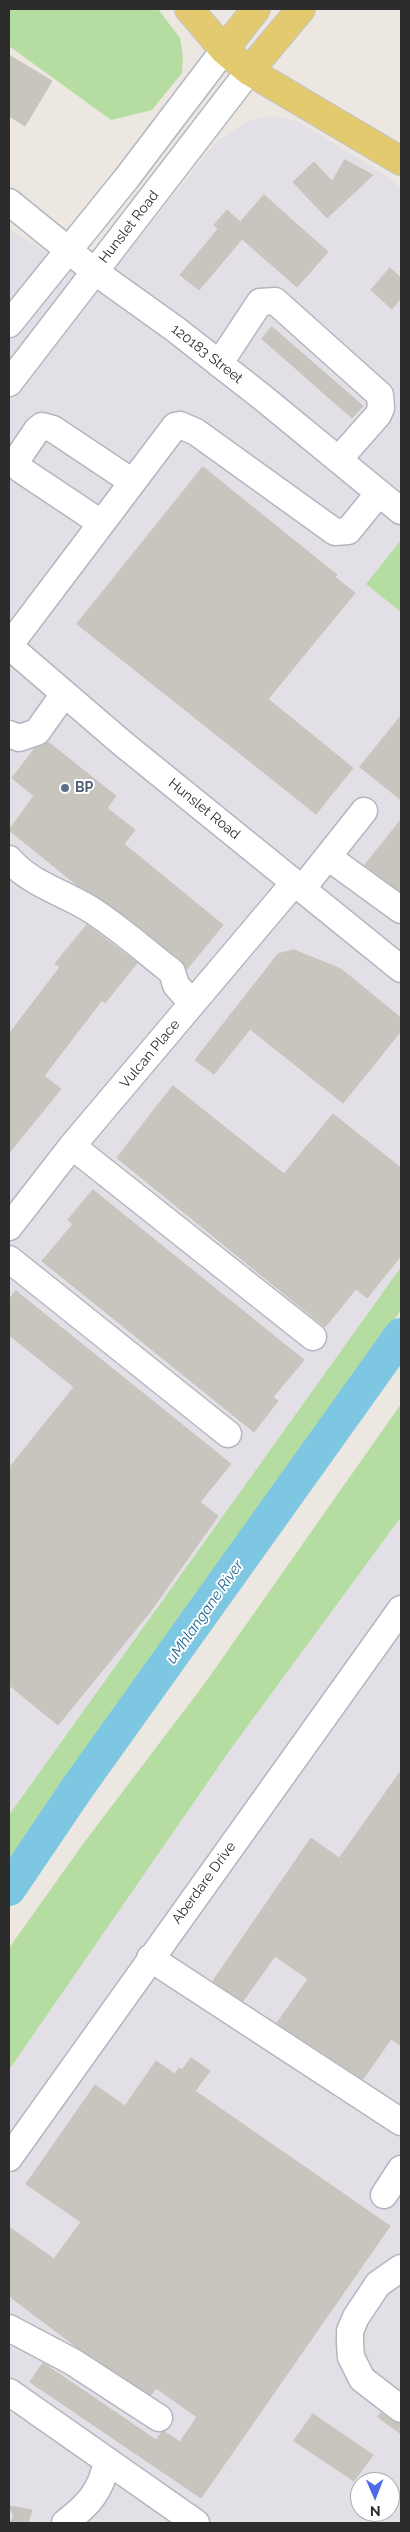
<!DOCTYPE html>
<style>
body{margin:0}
#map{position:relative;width:410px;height:2532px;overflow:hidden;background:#ece7e0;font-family:Raleway,sans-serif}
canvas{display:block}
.frame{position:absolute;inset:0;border:10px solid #2c2c2c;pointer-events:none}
.north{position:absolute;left:350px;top:2472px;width:50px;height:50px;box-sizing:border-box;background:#fff;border:1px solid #ababab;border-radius:50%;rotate:179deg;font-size:14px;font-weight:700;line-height:20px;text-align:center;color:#2c2c2c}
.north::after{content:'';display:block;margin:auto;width:18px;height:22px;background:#516ae8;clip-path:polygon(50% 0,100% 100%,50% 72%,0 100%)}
</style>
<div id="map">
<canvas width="410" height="2532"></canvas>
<div class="frame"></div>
<div class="north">N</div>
</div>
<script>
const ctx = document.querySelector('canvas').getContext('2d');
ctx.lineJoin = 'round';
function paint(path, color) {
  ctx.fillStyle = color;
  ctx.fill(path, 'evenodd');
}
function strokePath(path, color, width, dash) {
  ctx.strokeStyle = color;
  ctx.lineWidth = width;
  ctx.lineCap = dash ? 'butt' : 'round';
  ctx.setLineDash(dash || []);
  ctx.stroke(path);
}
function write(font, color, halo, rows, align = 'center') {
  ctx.font = font + ' Raleway,sans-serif';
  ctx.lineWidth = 4;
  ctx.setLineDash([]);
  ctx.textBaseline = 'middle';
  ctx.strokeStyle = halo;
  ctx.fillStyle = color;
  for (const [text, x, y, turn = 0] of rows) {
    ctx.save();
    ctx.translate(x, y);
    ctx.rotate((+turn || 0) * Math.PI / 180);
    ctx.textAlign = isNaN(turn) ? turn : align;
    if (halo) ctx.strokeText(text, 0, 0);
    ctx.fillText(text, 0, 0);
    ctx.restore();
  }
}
paint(new Path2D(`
 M273 116 299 122 386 175 401 189V540L367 584 401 612V1267L9 1815V229L101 286 215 143 249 120Z
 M401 1517V2523H9V2070L230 1750ZM360 2482H390V2512H360Z`), '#e2e0e6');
paint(new Path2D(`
 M9 9H158L180 38 183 56 182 73 152 110 111 120 9 46Z
 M401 540V612L366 584Z
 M401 1267V1310L236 1548 9 1858V1815Z
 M401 1404V1517L230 1750 9 2070V1948L83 1844 205 1683Z`), '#b5dda2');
strokePath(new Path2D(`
 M9 1889 78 1787 401 1335`), '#7ec7e3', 34);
const building = new Path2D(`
 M9 55 52 81 25 126 9 116Z
 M345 160 373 175 327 218 293 182 314 162 332 181Z
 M264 195 328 252 297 287 242 239 199 290 180 275 218 229 214 225 227 210 240 222Z
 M390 268 401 278V298L392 309 371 290Z
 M272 327 363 406 352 418 262 339Z
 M203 467 337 575 335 577 355 593 268 699 353 768 316 814 77 624Z
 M401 716V800L360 767Z
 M48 742 116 796 107 808 135 830 124 844 223 925 187 969 181 960 131 920 78 886 9 830 34 796 12 778 35 748Z
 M401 820V892L365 865Z
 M87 925 137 963 105 1003 102 1000 44 1076 61 1089 9 1153V1034L60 967 55 964Z
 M294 950 341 969 401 1018V1031L343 1103 250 1029 214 1074 195 1060 278 954Z
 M173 1086 284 1174 333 1114 401 1168V1256L367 1298 356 1289 325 1327 117 1158Z
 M93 1190 304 1360 273 1397 278 1401 254 1432 42 1261 73 1224 68 1220Z
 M16 1291 231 1464 200 1502 218 1516 150 1612 58 1725 9 1685V1468L74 1387 9 1335V1300Z
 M401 1771V2046L391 2039 363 2079 277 2023 308 1979 275 1956 243 2001 213 1981 311 1838 339 1858Z
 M191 2058 210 2071 195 2091 390 2226 201 2498 30 2382 43 2363 156 2440 161 2433 165 2432 180 2442 197 2417 156 2388 151 2395 78 2348 9 2296V2227L54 2259 81 2222 26 2184 95 2085 125 2106 156 2061 175 2074 179 2068 182 2070Z
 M381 2413 392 2421 401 2424V2434L378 2417Z
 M313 2414 373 2455 354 2481 294 2441Z
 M9 2506 32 2510 28 2523H10L14 2516Z`);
paint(building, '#c8c5be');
strokePath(building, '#c8c3ba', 1);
const minor = new Path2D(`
 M9 202 94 271 175 329 262 397 401 511
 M9 324 126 179 224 50
 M219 364 260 302 275 301 380 395 381 408 378 415 339 459
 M9 383 249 71
 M101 523 20 469 18 458 37 430 42 426 53 429 131 481
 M9 646 175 426 180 425 196 432 335 532 348 531 379 493
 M9 646 122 743 401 969
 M9 734 19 738 37 732 64 694
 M328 857 401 910
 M9 859C31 885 66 893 93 911 119 928 143 949 167 968L172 972 176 985 192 1003
 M302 889 364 811
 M72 1146 313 1337
 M9 1227 72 1146 294 883
 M9 1259 228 1434
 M150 1958 401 2122
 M9 2158 401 1609
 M384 2195 401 2169
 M401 2268 378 2284 356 2317 350 2331V2344L351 2357 362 2379 401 2409
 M9 2328 73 2362 159 2418
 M9 2392 196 2523
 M65 2523C88 2505 101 2492 107 2461`);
const major = new Path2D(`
 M189 9 224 50 249 71 401 161
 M224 50 256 9
 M249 71 301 9`);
strokePath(minor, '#b3b6be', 29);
strokePath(major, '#c4c4c4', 30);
strokePath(minor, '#fff', 26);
strokePath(major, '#e3ca6e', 28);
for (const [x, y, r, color] of [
 [65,788,5,"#5c6f8a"]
]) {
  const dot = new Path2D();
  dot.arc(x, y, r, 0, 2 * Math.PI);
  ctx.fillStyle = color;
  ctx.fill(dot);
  strokePath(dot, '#fff', 2);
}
write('14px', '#2c2c2c', '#fff', [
 ["Hunslet Road",129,227,-52],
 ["120183 Street",207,354,38],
 ["Hunslet Road",204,809,39],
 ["Vulcan Place",150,1054,-50],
 ["Aberdare Drive",204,1883,-54]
]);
write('bold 14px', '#4e5e75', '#fff', [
 ["BP",75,788]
], 'left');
write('italic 15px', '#1b6691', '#fff', [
 ["uMhlangane River",205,1612,-55]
]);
</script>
